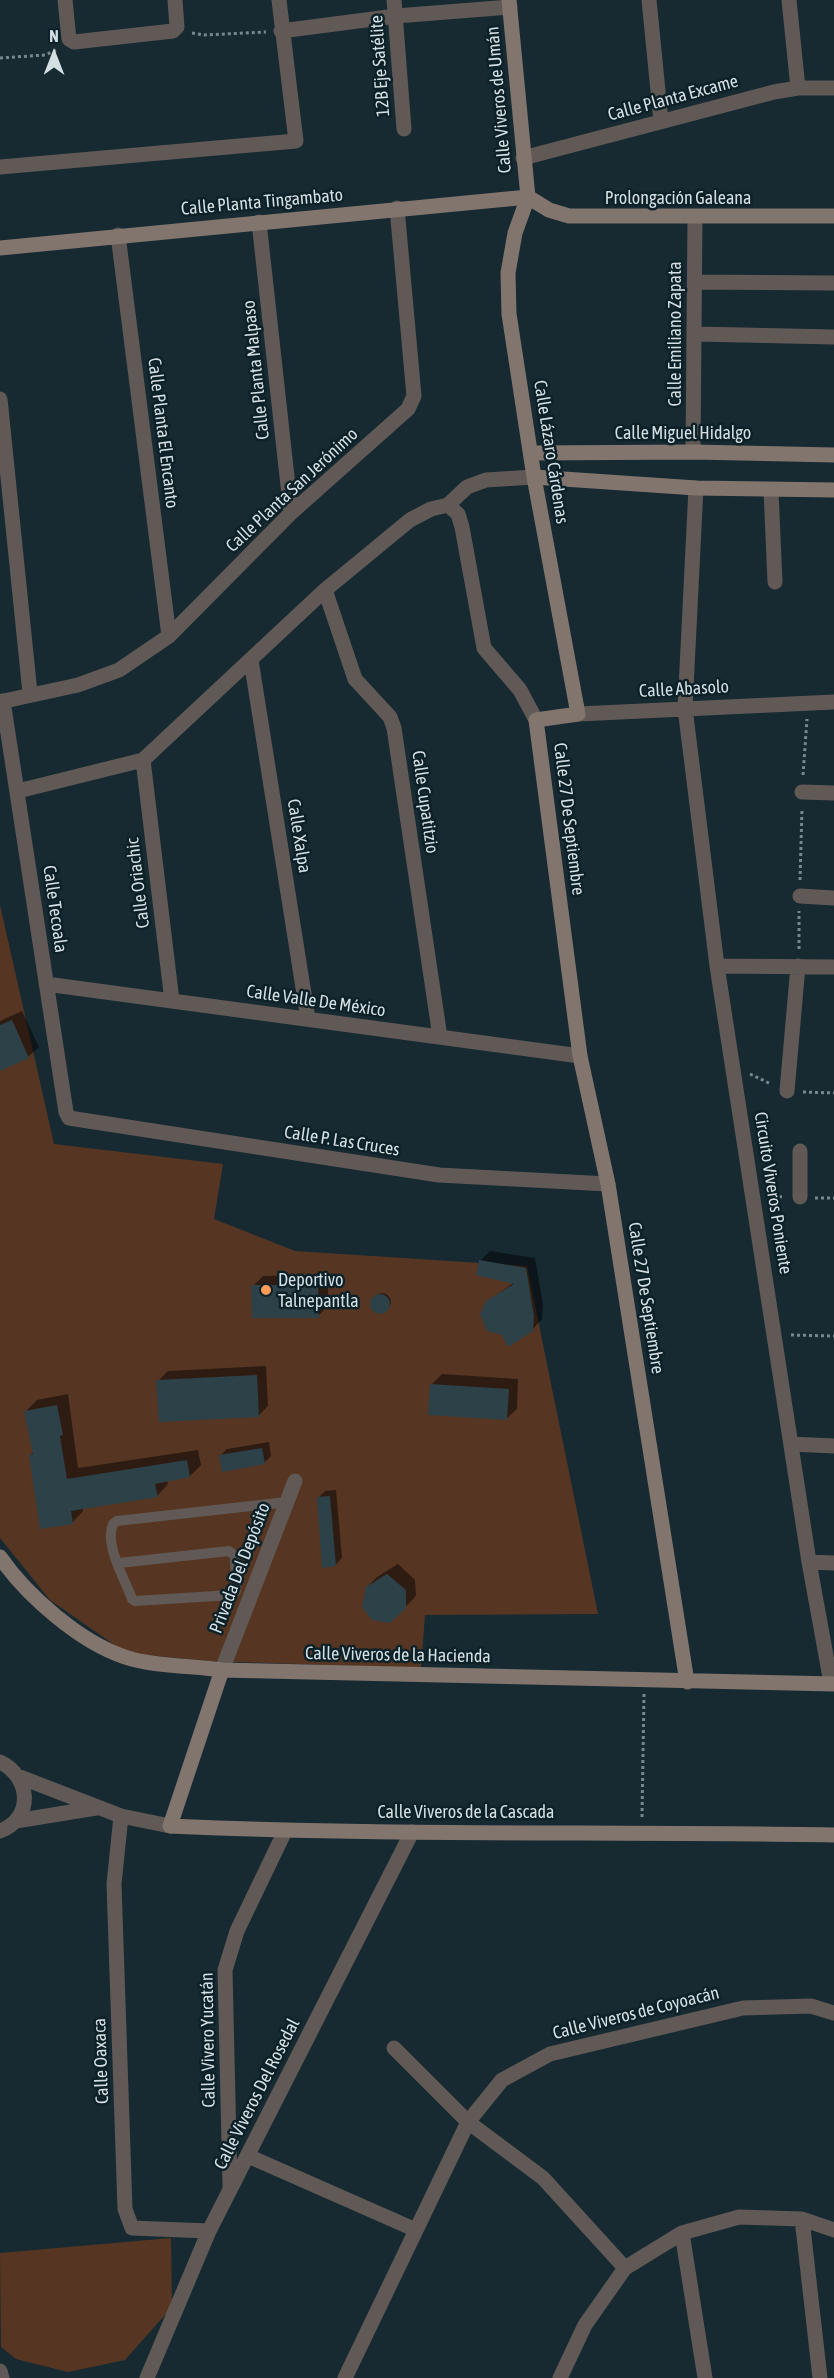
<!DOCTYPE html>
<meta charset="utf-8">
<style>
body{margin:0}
#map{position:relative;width:834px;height:2378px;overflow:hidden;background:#172a32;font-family:"Asap Condensed",sans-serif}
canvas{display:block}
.north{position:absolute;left:24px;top:24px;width:60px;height:60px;-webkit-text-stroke:4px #0d2128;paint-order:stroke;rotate:0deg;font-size:16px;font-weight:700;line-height:24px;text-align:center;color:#d3dfe3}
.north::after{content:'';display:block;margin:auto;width:21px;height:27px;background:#d3dfe3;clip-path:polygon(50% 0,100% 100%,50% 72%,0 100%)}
</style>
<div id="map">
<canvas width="834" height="2378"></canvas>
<div class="north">N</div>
</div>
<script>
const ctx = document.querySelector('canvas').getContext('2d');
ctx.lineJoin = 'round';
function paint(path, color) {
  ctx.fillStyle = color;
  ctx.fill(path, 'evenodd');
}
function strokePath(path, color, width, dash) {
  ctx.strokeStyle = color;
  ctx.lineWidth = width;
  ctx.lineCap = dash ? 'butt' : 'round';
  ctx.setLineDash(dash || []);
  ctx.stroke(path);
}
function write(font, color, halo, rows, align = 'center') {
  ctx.font = font + ' "Asap Condensed",sans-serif';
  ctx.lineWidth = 5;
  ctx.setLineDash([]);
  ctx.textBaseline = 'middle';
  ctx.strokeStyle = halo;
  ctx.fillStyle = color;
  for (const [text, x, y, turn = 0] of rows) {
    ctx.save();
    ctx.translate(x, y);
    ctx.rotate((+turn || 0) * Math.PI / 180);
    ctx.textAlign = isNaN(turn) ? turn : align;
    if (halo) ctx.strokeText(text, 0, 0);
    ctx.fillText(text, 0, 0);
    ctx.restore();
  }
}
paint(new Path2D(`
 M0 905 54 1144 223 1164 214 1219 295 1251 527 1266 598 1614 425 1615 421 1668 207 1661 126 1653 50 1600 0 1538Z
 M171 2238 172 2307 125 2360 68 2372 16 2359 1 2347 0 2253Z`), '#563622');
paint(new Path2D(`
 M22 1011 39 1047 28 1057 0 1070V1021Z
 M490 1251 535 1258 543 1305 542 1319 532 1330 487 1302 513 1283 480 1261Z
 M328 1275V1306L318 1316 253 1286 263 1276Z
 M373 1302a9 9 0 1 1 18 0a9 9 0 1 1-18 0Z
 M266 1366 268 1406 258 1416 158 1381 168 1371Z
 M442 1374 518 1379 517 1409 506 1419 432 1384Z
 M68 1394 78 1468 198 1450 201 1465 190 1476 167 1480 168 1484 157 1496 83 1508V1511L72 1523 30 1455 34 1452 25 1412 37 1400Z
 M269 1442 271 1456 264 1463 220 1456 227 1449Z
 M336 1490 342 1558 335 1565 318 1498 325 1491Z
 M398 1564 415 1580 416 1596 405 1607 367 1587 377 1577Z`), '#0007');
paint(new Path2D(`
 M12 1020 29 1058 0 1071V1025Z
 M479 1260 526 1268 534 1316 533 1331 508 1347 502 1335 487 1331 480 1314 486 1301 514 1284 476 1275Z
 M251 1285H318L319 1318H252Z
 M370 1304a10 10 0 1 1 20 0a10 10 0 1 1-20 0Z
 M257 1375 259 1417 159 1422 156 1380Z
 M430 1384 509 1389 507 1420 428 1415Z
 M57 1405 63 1435 60 1436 67 1479 187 1460 190 1477 155 1484 158 1497 71 1511 73 1524 40 1529 29 1455 33 1454 24 1411Z
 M262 1448 265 1464 222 1472 219 1455Z
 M330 1496 336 1566 322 1568 317 1497Z
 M387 1574 406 1590V1608L390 1623 372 1620 362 1607 366 1587Z`), '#2d4149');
strokePath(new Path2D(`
 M192 33 204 35 266 32
 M0 58 45 55 57 50
 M803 775 807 719
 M800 880 802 809
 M799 949V911
 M750 1074 771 1084
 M803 1092 834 1093
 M767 1196 785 1197
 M815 1198H834
 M791 1335 834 1336
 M642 1817 644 1694`), '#77878d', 3, [3, 3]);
strokePath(new Path2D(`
 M119 1563 229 1551 235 1556 236 1591 232 1595 135 1601 132 1599C125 1579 104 1545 113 1524L117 1521 287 1502`), '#615955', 10);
strokePath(new Path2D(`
 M65 0 69 39 74 42 173 31 177 27 175 0
 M394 0 404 129
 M649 0 661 121
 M789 0 798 88
 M281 31 396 16 510 7
 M523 158 774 92 798 88H834
 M0 167 296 141 279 0
 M259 222 291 513
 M118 235 169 636
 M695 282 834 283
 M696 334 834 337
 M0 399 30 693
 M693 452 695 217
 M696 488 685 708 717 966 809 1562 831 1683
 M771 491 775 582
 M448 505 458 514 462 527 484 648 520 690 536 720
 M325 590 355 679 390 717 394 728 440 1037
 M251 660 308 1019
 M3 701 66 1112 69 1118 439 1175 608 1184
 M0 702 78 685 119 670 169 636 291 513 408 409 414 396 397 208
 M578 714 834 702
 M143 760 172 1001
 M18 791 143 760 325 590 410 520 431 509 448 505 467 487 486 480 534 477
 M802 792 834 793
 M800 896 834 898
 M717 966 834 967
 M46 984 580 1056
 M787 1091 798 966
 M800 1197V1151
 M791 1444 834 1446
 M809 1562 834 1563
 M222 1670 295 1481
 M0 1762C30 1776 35 1818 0 1831
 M20 1777 121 1816 170 1826
 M121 1816 114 1884 125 2209 132 2228 209 2231
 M16 1821 96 1808
 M394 2048 468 2122 543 2178 625 2268
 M248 2156 416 2230
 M230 2187 225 1970 237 1931 285 1831
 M802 2219 820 2378
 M682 2233 705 2378
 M0 2371 2 2378
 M147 2378 209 2231 412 1832
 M345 2378 468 2122 502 2080 550 2054 743 2008 811 2006 834 2013
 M560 2378 585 2325 625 2268 682 2233 739 2217 802 2219 834 2230`), '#615955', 15);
strokePath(new Path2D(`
 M509 0 528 197 515 233 508 273 509 314 534 477 578 714 536 720 580 1056 608 1184 687 1682
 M528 197 549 210 569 216H834
 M0 248 528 197
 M531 453 693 452 834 455
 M534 477 696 488 834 490
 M0 1557C27 1596 80 1642 125 1657 150 1666 194 1666 222 1670L834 1684
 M222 1670 170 1826C391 1836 613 1831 834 1835`), '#82756e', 15);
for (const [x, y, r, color] of [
 [266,1290,6,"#ff9b5a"]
]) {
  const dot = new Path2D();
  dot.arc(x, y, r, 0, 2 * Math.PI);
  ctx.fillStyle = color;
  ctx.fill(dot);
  strokePath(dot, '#0d2128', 2);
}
write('18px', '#d3dfe3', '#0d2128', [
 ["12B Eje Satélite",380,66,-94],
 ["Calle Planta Excame",673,98,-15],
 ["Calle Viveros de Umán",499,100,-95],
 ["Prolongación Galeana",678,198],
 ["Calle Planta Tingambato",262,202,-5],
 ["Calle Emiliano Zapata",675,334,-90],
 ["Calle Planta Malpaso",256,370,-96],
 ["Calle Planta El Encanto",163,433,83],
 ["Calle Miguel Hidalgo",683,433],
 ["Calle Lázaro Cárdenas",551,452,81],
 ["Calle Planta San Jerónimo",292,490,-43],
 ["Calle Abasolo",684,689,-3],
 ["Calle Cupatitzio",425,802,82],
 ["Calle 27 De Septiembre",569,819,83],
 ["Calle Xalpa",299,836,81],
 ["Calle Oriachic",138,883,-97],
 ["Calle Tecoala",55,909,82],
 ["Calle Valle De México",316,1001,8],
 ["Calle P. Las Cruces",342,1141,9],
 ["Circuito Viveros Poniente",773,1193,81],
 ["Calle 27 De Septiembre",646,1298,81],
 ["Privada Del Depósito",240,1568,-69],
 ["Calle Viveros de la Hacienda",398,1655,1],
 ["Calle Viveros de la Cascada",466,1812],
 ["Calle Viveros de Coyoacán",636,2013,-14],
 ["Calle Vivero Yucatán",208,2040,-91],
 ["Calle Oaxaca",101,2061,-92],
 ["Calle Viveros Del Rosedal",257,2094,-63]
]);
write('18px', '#d3dfe3', '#0d2128', [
 ["Deportivo",278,1280],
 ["Talnepantla",278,1301]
], 'left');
</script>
